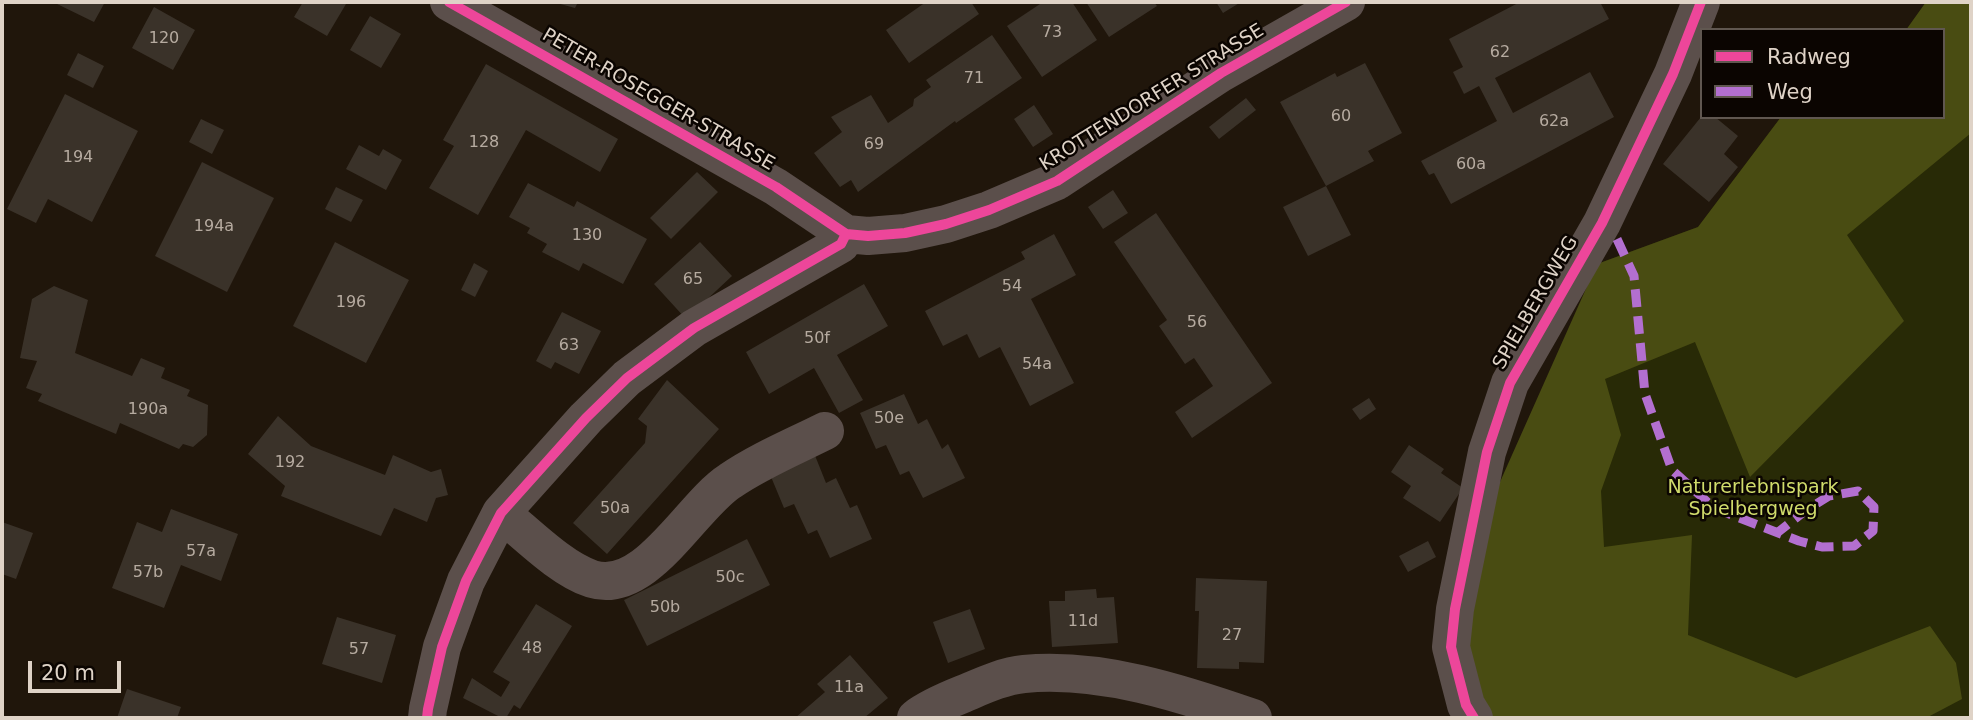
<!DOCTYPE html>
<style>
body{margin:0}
#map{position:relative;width:1973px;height:720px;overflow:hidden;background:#20160b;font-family:"DejaVu Sans",sans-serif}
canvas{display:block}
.frame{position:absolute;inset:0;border:4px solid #dfd3c7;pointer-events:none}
.legend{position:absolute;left:1700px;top:28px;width:245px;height:91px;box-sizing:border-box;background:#0b0501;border:2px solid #605750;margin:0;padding:9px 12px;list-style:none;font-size:21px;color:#dfd3c7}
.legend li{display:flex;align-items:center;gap:14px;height:35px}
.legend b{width:35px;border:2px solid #605750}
.scale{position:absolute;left:28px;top:661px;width:93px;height:32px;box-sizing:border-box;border:4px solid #dfd3c7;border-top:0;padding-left:9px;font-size:21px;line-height:24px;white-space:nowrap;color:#dfd3c7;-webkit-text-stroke:5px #0b0501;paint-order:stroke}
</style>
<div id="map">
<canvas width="1973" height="720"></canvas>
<div class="frame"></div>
<ul class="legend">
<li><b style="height:9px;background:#ed469a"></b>Radweg</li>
<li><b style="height:9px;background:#b36fd0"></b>Weg</li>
</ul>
<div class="scale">20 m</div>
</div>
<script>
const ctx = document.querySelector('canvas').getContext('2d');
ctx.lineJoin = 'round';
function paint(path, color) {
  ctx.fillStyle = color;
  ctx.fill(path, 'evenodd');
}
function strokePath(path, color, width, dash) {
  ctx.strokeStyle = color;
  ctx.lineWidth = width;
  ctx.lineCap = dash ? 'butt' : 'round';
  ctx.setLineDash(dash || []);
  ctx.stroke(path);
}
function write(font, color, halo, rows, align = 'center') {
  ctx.font = font + ' "DejaVu Sans",sans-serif';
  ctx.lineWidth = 5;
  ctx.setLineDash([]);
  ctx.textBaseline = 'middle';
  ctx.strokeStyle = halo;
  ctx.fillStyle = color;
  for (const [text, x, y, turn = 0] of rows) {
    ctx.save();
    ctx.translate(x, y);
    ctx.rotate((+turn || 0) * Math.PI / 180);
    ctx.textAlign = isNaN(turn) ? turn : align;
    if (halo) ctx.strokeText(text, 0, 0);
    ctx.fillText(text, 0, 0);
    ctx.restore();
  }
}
paint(new Path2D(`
 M1926 2H1971V718H1544L1597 264 1698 227 1781 117H1943V30H1906Z`), '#282a06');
paint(new Path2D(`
 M1926 2H1971V133L1847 235 1904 321 1750 477 1695 342 1605 379 1621 435 1601 491 1604 547 1692 535 1688 635 1796 678 1930 626 1956 663 1962 699 1926 718H1491L1447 619 1455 583 1597 264 1698 227 1781 117H1943V30H1906Z`), '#494c12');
paint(new Path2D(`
 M53 2H105L94 22Z
 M303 2H341L346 4 327 36 294 17Z
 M553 2H578L575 8Z
 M926 2H971L979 14 909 63 886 30Z
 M1043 2H1072L1097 40 1042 77 1007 26Z
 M1086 2H1154L1157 6 1109 37Z
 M1216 2H1241L1223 13Z
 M1520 2H1600L1609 19 1495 78 1513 113 1590 72 1614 117 1451 204 1434 173 1429 175 1421 161 1497 121 1479 86 1464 94 1453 72 1463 67 1449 39Z
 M154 7 195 30 173 70 132 48Z
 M370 16 401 34 381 68 350 50Z
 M992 35 1022 78 956 123 955 121 858 192 851 180 840 187 814 153 842 132 831 117 871 95 888 123 913 106 914 99 931 87 926 80Z
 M78 53 104 66 93 88 67 75Z
 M1365 63 1402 133 1368 151 1374 161 1326 186 1280 102 1335 73 1337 77Z
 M486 64 618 139 600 172 526 130 478 215 429 188 454 146 443 140Z
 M65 94 138 131 92 222 48 199 36 223 7 209Z
 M1246 98 1256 110 1219 139 1209 127Z
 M1034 105 1053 134 1033 147 1014 119Z
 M1701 117H1715L1738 136 1724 154 1738 167 1709 202 1663 164Z
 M201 119 224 130 212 154 189 142Z
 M359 145 379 156 383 149 402 160 386 190 346 169Z
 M202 162 274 198 227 292 155 256Z
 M697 172 718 192 671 239 650 218Z
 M528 183 574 207 577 201 647 239 623 284 583 263 579 271 542 252 547 244 527 233 530 228 509 217Z
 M1326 186 1351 235 1308 256 1283 207Z
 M336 187 363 200 351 222 325 209Z
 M1113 190 1128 213 1103 229 1088 207Z
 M1156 213 1272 383 1192 438 1175 412 1213 386 1194 358 1185 364 1159 326 1167 320 1114 242Z
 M1054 234 1076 275 1031 299 1074 383 1030 406 1000 347 979 358 967 334 943 346 925 311 1025 259 1021 252Z
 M335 242 409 280 366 363 293 326Z
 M700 242 732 276 686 319 654 284Z
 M474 263 488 271 475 297 461 290Z
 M864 284 888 326 837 355 863 400 839 413 814 368 769 394 746 352Z
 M54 286 88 300 75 353 132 376 141 358 165 368 161 378 190 390 187 396 208 405 207 435 193 447 183 444 179 449 120 423 116 434 38 401 42 394 26 388 37 361 20 358 32 299Z
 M562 312 601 331 579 374 555 362 551 369 536 361Z
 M667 380 719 429 607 554 573 523 645 443 647 426 638 419Z
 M904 394 918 424 927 419 942 449 948 444 965 478 923 498 909 471 900 475 886 445 876 449 860 413Z
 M1369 398 1376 409 1360 420 1352 409Z
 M278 416 311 446 385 475 393 455 431 472 441 469 448 495 436 498 427 522 394 508 381 536 281 496 285 486 248 454Z
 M1409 445 1444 469 1441 473 1463 488 1440 522 1403 498 1411 486 1391 472Z
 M814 453 826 483 836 478 850 508 857 505 872 539 830 558 817 530 808 534 794 504 784 508 769 472Z
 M171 509 238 534 221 581 181 565 164 608 112 588 137 522 162 532Z
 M2 522 33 533 16 579 2 574Z
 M747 539 770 585 647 646 624 600Z
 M1428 541 1436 557 1408 572 1399 556Z
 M1196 578 1267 581 1264 663 1239 662V669L1197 668 1199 611H1195Z
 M1096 589 1097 598 1114 597 1118 643 1052 647 1049 601H1065V591Z
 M536 604 572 626 520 709 514 705 506 718H502L463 698 472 678 501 697 510 682 493 672Z
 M970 609 985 649 948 663 933 622Z
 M337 617 396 635 382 683 322 664Z
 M850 655 888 698 864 718H795L825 692 817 684Z
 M127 689 181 707 177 718H117Z`), '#3a3229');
strokePath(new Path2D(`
 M449 2 776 187 846 234 868 236 905 233 946 224 989 210 1057 181 1221 73 1346 2
 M501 513C527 534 561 569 592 579 646 596 691 506 730 481 759 461 793 447 825 431
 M427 718 428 709 442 647 466 581 501 513 586 418 627 378 694 328 841 244 846 234
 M916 718C929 708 948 700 963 694 982 686 1003 676 1024 674 1101 667 1181 693 1253 718
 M1474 718 1466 705 1451 647 1455 609 1487 452 1510 383 1602 223 1673 74 1701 2`), '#5b4f4b', 38);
strokePath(new Path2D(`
 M1617 239 1634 276 1645 394 1672 470 1714 508 1799 541 1822 547 1854 546 1873 531 1874 507 1858 491 1829 496 1805 511 1777 533`), '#b36fd0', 9, [18, 9]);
strokePath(new Path2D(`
 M449 2 776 187 846 234 868 236 905 233 946 224 989 210 1057 181 1221 73 1346 2
 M427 718 428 709 442 647 466 581 501 513 586 418 627 378 694 328 841 244 846 234
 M1474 718 1466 705 1451 647 1455 609 1487 452 1510 383 1602 223 1673 74 1701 2`), '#ed469a', 10);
write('16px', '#b6aba0', null, [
 ["73",1052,33],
 ["120",164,39],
 ["62",1500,53],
 ["71",974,79],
 ["60",1341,117],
 ["62a",1554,122],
 ["128",484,143],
 ["69",874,145],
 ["194",78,158],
 ["60a",1471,165],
 ["194a",214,227],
 ["130",587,236],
 ["65",693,280],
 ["54",1012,287],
 ["196",351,303],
 ["56",1197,323],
 ["50f",817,339],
 ["63",569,346],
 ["54a",1037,365],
 ["190a",148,410],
 ["50e",889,419],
 ["192",290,463],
 ["50a",615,509],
 ["57a",201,552],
 ["57b",148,573],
 ["50c",730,578],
 ["50b",665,608],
 ["11d",1083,622],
 ["27",1232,636],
 ["48",532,649],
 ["57",359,650],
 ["11a",849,688]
]);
write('19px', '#dfd3c7', '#0b0501', [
 ["KROTTENDORFER STRASSE",1152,98,-32],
 ["PETER-ROSEGGER-STRASSE",658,100,30],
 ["SPIELBERGWEG",1536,303,-60]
]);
write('19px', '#d0db6b', '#0b0501', [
 ["Naturerlebnispark",1753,488],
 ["Spielbergweg",1753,510]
]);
</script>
